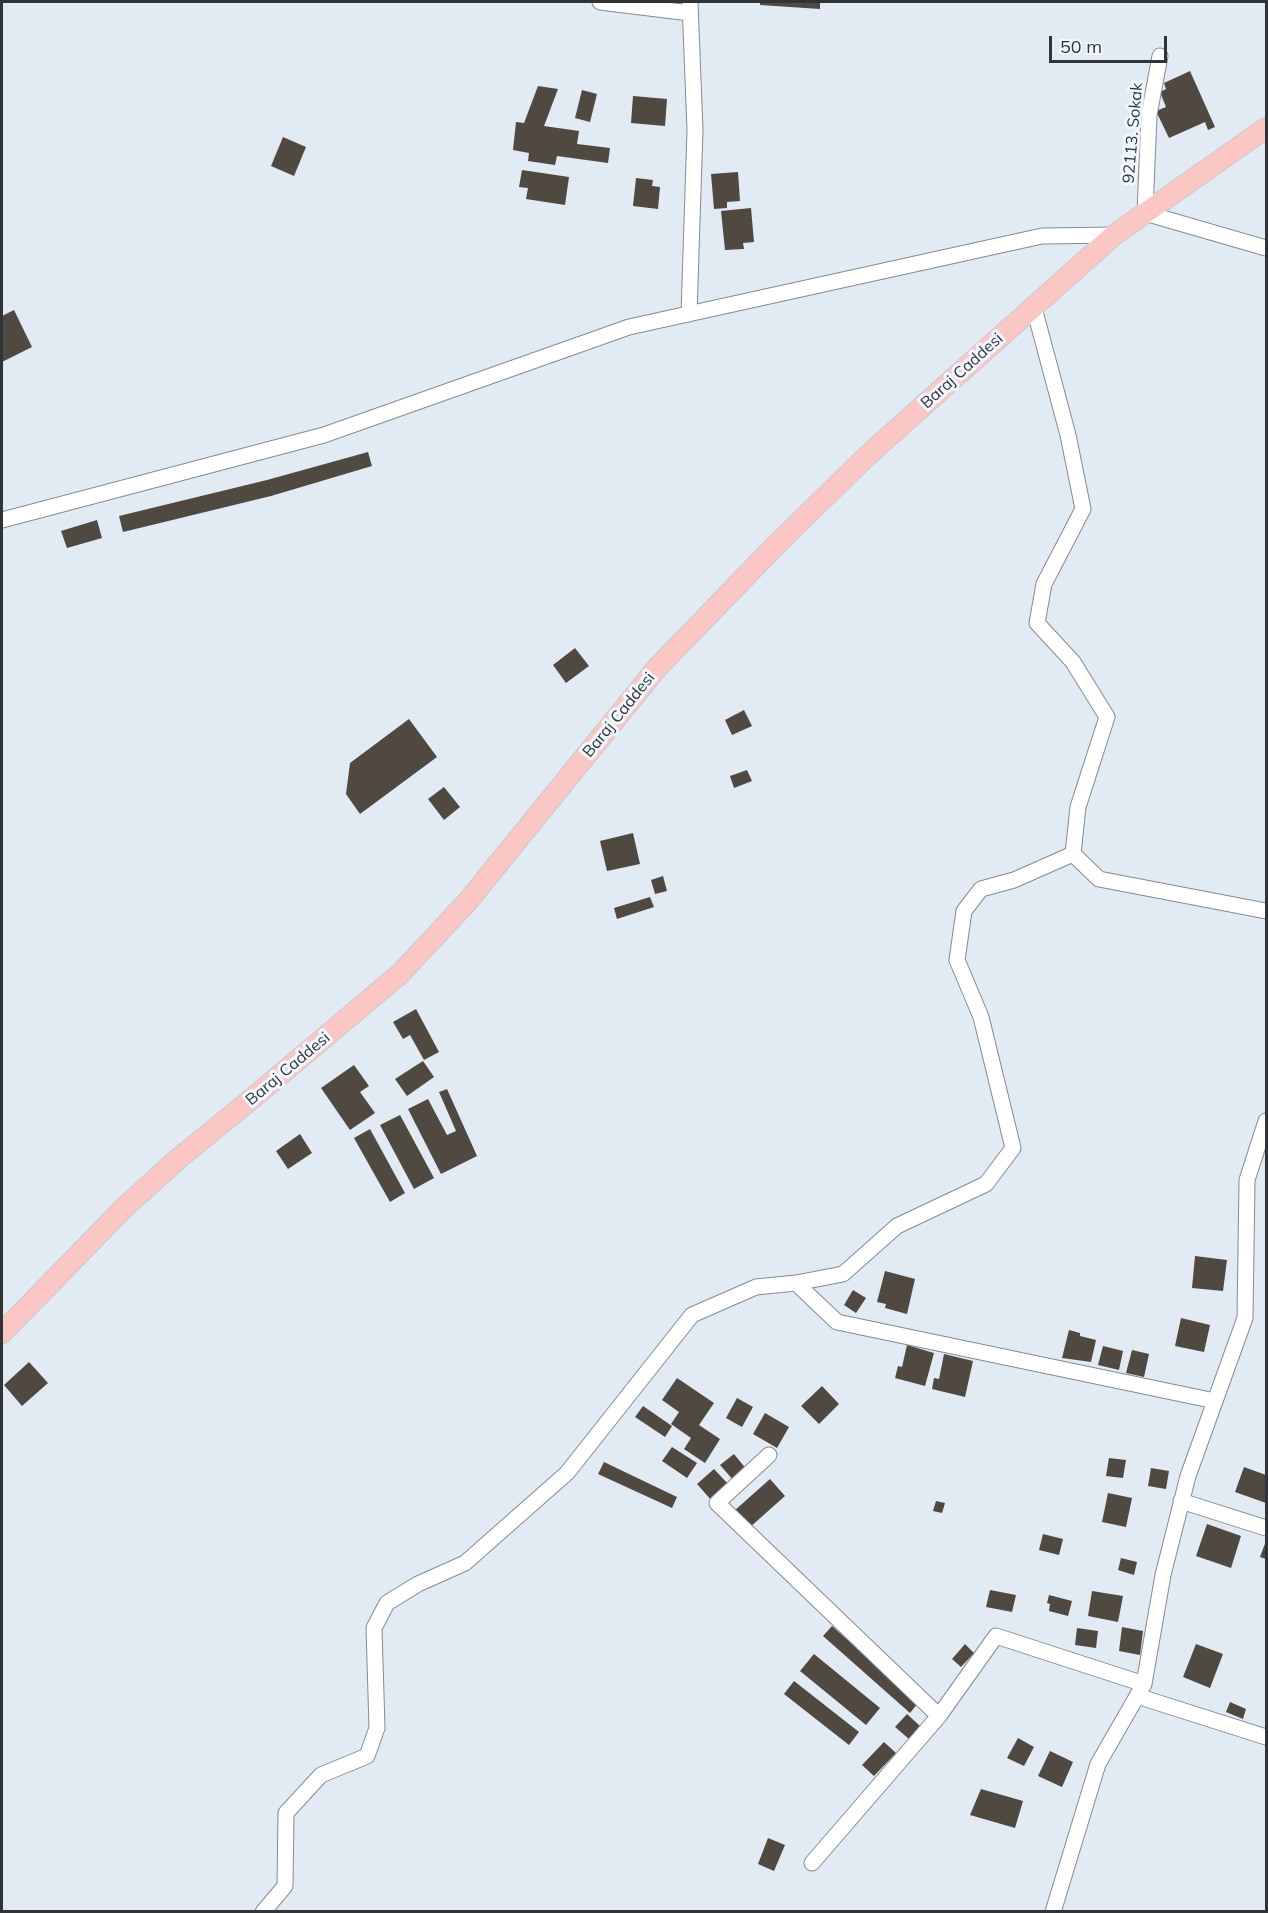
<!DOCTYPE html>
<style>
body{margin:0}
#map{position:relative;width:1268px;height:1913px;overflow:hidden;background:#e2eaf3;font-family:Mulish,sans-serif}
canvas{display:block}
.frame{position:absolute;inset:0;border:3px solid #313437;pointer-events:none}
.scale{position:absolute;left:1049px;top:36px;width:118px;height:27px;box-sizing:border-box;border:3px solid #313437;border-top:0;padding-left:8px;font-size:18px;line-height:21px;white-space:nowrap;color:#313437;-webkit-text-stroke:4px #f1f7fe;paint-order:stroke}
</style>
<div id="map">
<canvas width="1268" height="1913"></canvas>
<div class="frame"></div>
<div class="scale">50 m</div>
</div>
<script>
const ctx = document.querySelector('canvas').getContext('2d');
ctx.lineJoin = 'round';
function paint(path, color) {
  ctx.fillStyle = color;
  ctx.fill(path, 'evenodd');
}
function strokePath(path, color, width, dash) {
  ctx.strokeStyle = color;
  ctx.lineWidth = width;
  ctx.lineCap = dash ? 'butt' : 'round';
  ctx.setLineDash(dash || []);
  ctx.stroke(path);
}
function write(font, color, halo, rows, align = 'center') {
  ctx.font = font + ' Mulish,sans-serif';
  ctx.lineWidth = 6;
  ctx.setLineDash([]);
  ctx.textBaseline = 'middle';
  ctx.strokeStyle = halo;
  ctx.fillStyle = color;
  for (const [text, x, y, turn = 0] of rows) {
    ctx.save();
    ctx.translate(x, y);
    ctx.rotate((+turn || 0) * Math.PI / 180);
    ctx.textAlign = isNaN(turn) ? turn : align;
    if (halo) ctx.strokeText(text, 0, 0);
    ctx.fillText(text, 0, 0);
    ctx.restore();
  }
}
paint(new Path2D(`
 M760 2H820V9L760 5Z
 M1190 71 1215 127 1208 130 1205 122 1169 138 1156 111 1166 107 1160 92 1166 89 1164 83Z
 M538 86 558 89 544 126 579 131 577 144 610 148 608 163 557 156 555 165 528 161 529 153 513 150 516 122 524 123Z
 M582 90 597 94 590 122 575 118Z
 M633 96 667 99 665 126 631 123Z
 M283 137 306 147 294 176 271 166Z
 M522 170 569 177 565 205 526 199 528 188 519 187Z
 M738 172 740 201 727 202V208L714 209 711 174Z
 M636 178 653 180 652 186 660 187 658 209 633 206Z
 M751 208 754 242 743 243 744 249 725 250 721 211Z
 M14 310 32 347 2 362V316Z
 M368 452 372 466 271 496 123 532 119 516 267 480Z
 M97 520 102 538 67 548 61 531Z
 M575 648 589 666 566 683 553 665Z
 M744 710 752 726 732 735 725 720Z
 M409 719 437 757 360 814 346 794 350 763Z
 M747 770 752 781 734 788 730 776Z
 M444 787 460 807 444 820 428 799Z
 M633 833 640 864 607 871 600 841Z
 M663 876 667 891 655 894 651 880Z
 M650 897 654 907 617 919 614 908Z
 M416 1009 439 1052 424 1060 410 1035 403 1039 393 1022Z
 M423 1061 434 1077 407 1096 395 1079Z
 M354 1065 369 1086 360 1092 375 1113 350 1130 321 1088Z
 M447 1089 477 1156 441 1174 408 1109 428 1099 447 1135 456 1131 439 1092Z
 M400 1115 434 1178 414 1189 380 1125Z
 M370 1129 405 1193 390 1202 354 1138Z
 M300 1134 312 1153 288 1169 276 1151Z
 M1195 1256 1227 1260 1223 1291 1192 1288Z
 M885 1271 915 1279 907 1314 885 1308 886 1304 877 1302Z
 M853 1290 866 1298 856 1313 844 1305Z
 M1181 1318 1210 1325 1204 1352 1175 1346Z
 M1069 1330 1080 1333V1336L1096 1340 1091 1362 1062 1358Z
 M907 1345 934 1353 925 1386 895 1378 898 1366 902 1367Z
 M1103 1346 1123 1351 1119 1370 1098 1365Z
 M1132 1350 1149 1354 1144 1377 1126 1373Z
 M944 1354 973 1361 965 1397 932 1389 934 1378 939 1379Z
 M29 1362 48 1383 22 1406 4 1385Z
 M677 1378 714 1403 699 1425 720 1439 705 1463 684 1449 691 1438 671 1424 679 1412 662 1400Z
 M822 1386 839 1404 819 1424 801 1406Z
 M737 1398 753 1407 742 1427 726 1418Z
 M643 1406 672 1426 665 1437 635 1417Z
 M765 1413 789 1427 777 1448 753 1434Z
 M672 1447 697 1463 687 1478 662 1461Z
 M734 1454 747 1470 734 1481 720 1465Z
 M1109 1458 1126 1460 1123 1478 1106 1476Z
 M604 1462 677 1497 672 1508 598 1474Z
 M1244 1467 1266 1475V1503L1235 1492Z
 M1151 1468 1169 1471 1166 1489 1148 1486Z
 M714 1469 729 1485 712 1501 697 1484Z
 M770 1479 785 1496 749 1528 734 1511Z
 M1108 1493 1132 1498 1126 1527 1102 1522Z
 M936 1501 945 1503 942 1513 933 1511Z
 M1207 1524 1241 1536 1231 1568 1196 1556Z
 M1043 1534 1063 1539 1059 1555 1039 1550Z
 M1266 1541V1559L1260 1557Z
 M1121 1558 1137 1562 1134 1575 1118 1570Z
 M990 1590 1016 1595 1012 1612 986 1607Z
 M1092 1591 1123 1596 1118 1622 1088 1616Z
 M1049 1595 1072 1601 1068 1616 1049 1611 1050 1604 1047 1603Z
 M832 1626 918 1703 910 1713 823 1636Z
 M1122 1627 1143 1631 1140 1655 1119 1651Z
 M1077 1628 1098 1631 1096 1648 1075 1645Z
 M965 1644 974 1653 961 1667 952 1659Z
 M1196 1644 1223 1654 1210 1688 1183 1677Z
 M814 1654 880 1708 866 1725 800 1671Z
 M794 1681 859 1732 849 1745 784 1694Z
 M1230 1702 1246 1709 1243 1719 1226 1712Z
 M907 1714 920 1726 909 1739 895 1727Z
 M1018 1738 1034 1747 1024 1766 1007 1758Z
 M884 1742 896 1753 874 1776 862 1765Z
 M1050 1751 1073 1762 1062 1787 1038 1776Z
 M981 1789 1023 1801 1015 1828 970 1815Z
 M768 1838 785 1845 774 1871 758 1864Z`), '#504942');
const minor = new Path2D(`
 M600 2 690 13
 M1160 56 1149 115 1145 213 1266 248
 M1034 308 1068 435 1083 509 1044 584 1037 623 1073 662 1107 717 1078 807 1073 854 1099 879 1266 911
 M689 314 695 130 690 2
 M2 520 324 435 629 327 1042 236 1114 235
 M796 1283 837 1322 1215 1401
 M769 1455 717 1503 939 1716
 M1181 1501 1266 1528
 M1137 1696 1266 1737
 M812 1863 939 1716 996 1636 1144 1684
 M263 1912 285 1886 286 1813 321 1775 367 1756 377 1728 374 1628 387 1603 418 1584 465 1563 567 1473 692 1315 756 1287 796 1283 843 1274 897 1226 986 1184 1013 1148 981 1017 957 960 964 911 981 889 1014 880 1073 854
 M1053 1912 1098 1764 1144 1684 1163 1575 1188 1476 1245 1318 1247 1180 1266 1121`);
const major = new Path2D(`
 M2 1333 125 1207 179 1158 248 1102 401 973 468 901 657 668 775 546 867 456 1114 235 1266 128`);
strokePath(minor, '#848b93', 17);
strokePath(major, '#c9cacb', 22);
strokePath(minor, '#fff', 15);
strokePath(major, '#fbc7c5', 20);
write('16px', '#313437', '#f1f7fe', [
 ["92113. Sokak",1133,133,-85],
 ["Baraj Caddesi",962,371,-42],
 ["Baraj Caddesi",619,715,-51],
 ["Baraj Caddesi",288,1069,-40]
]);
</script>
